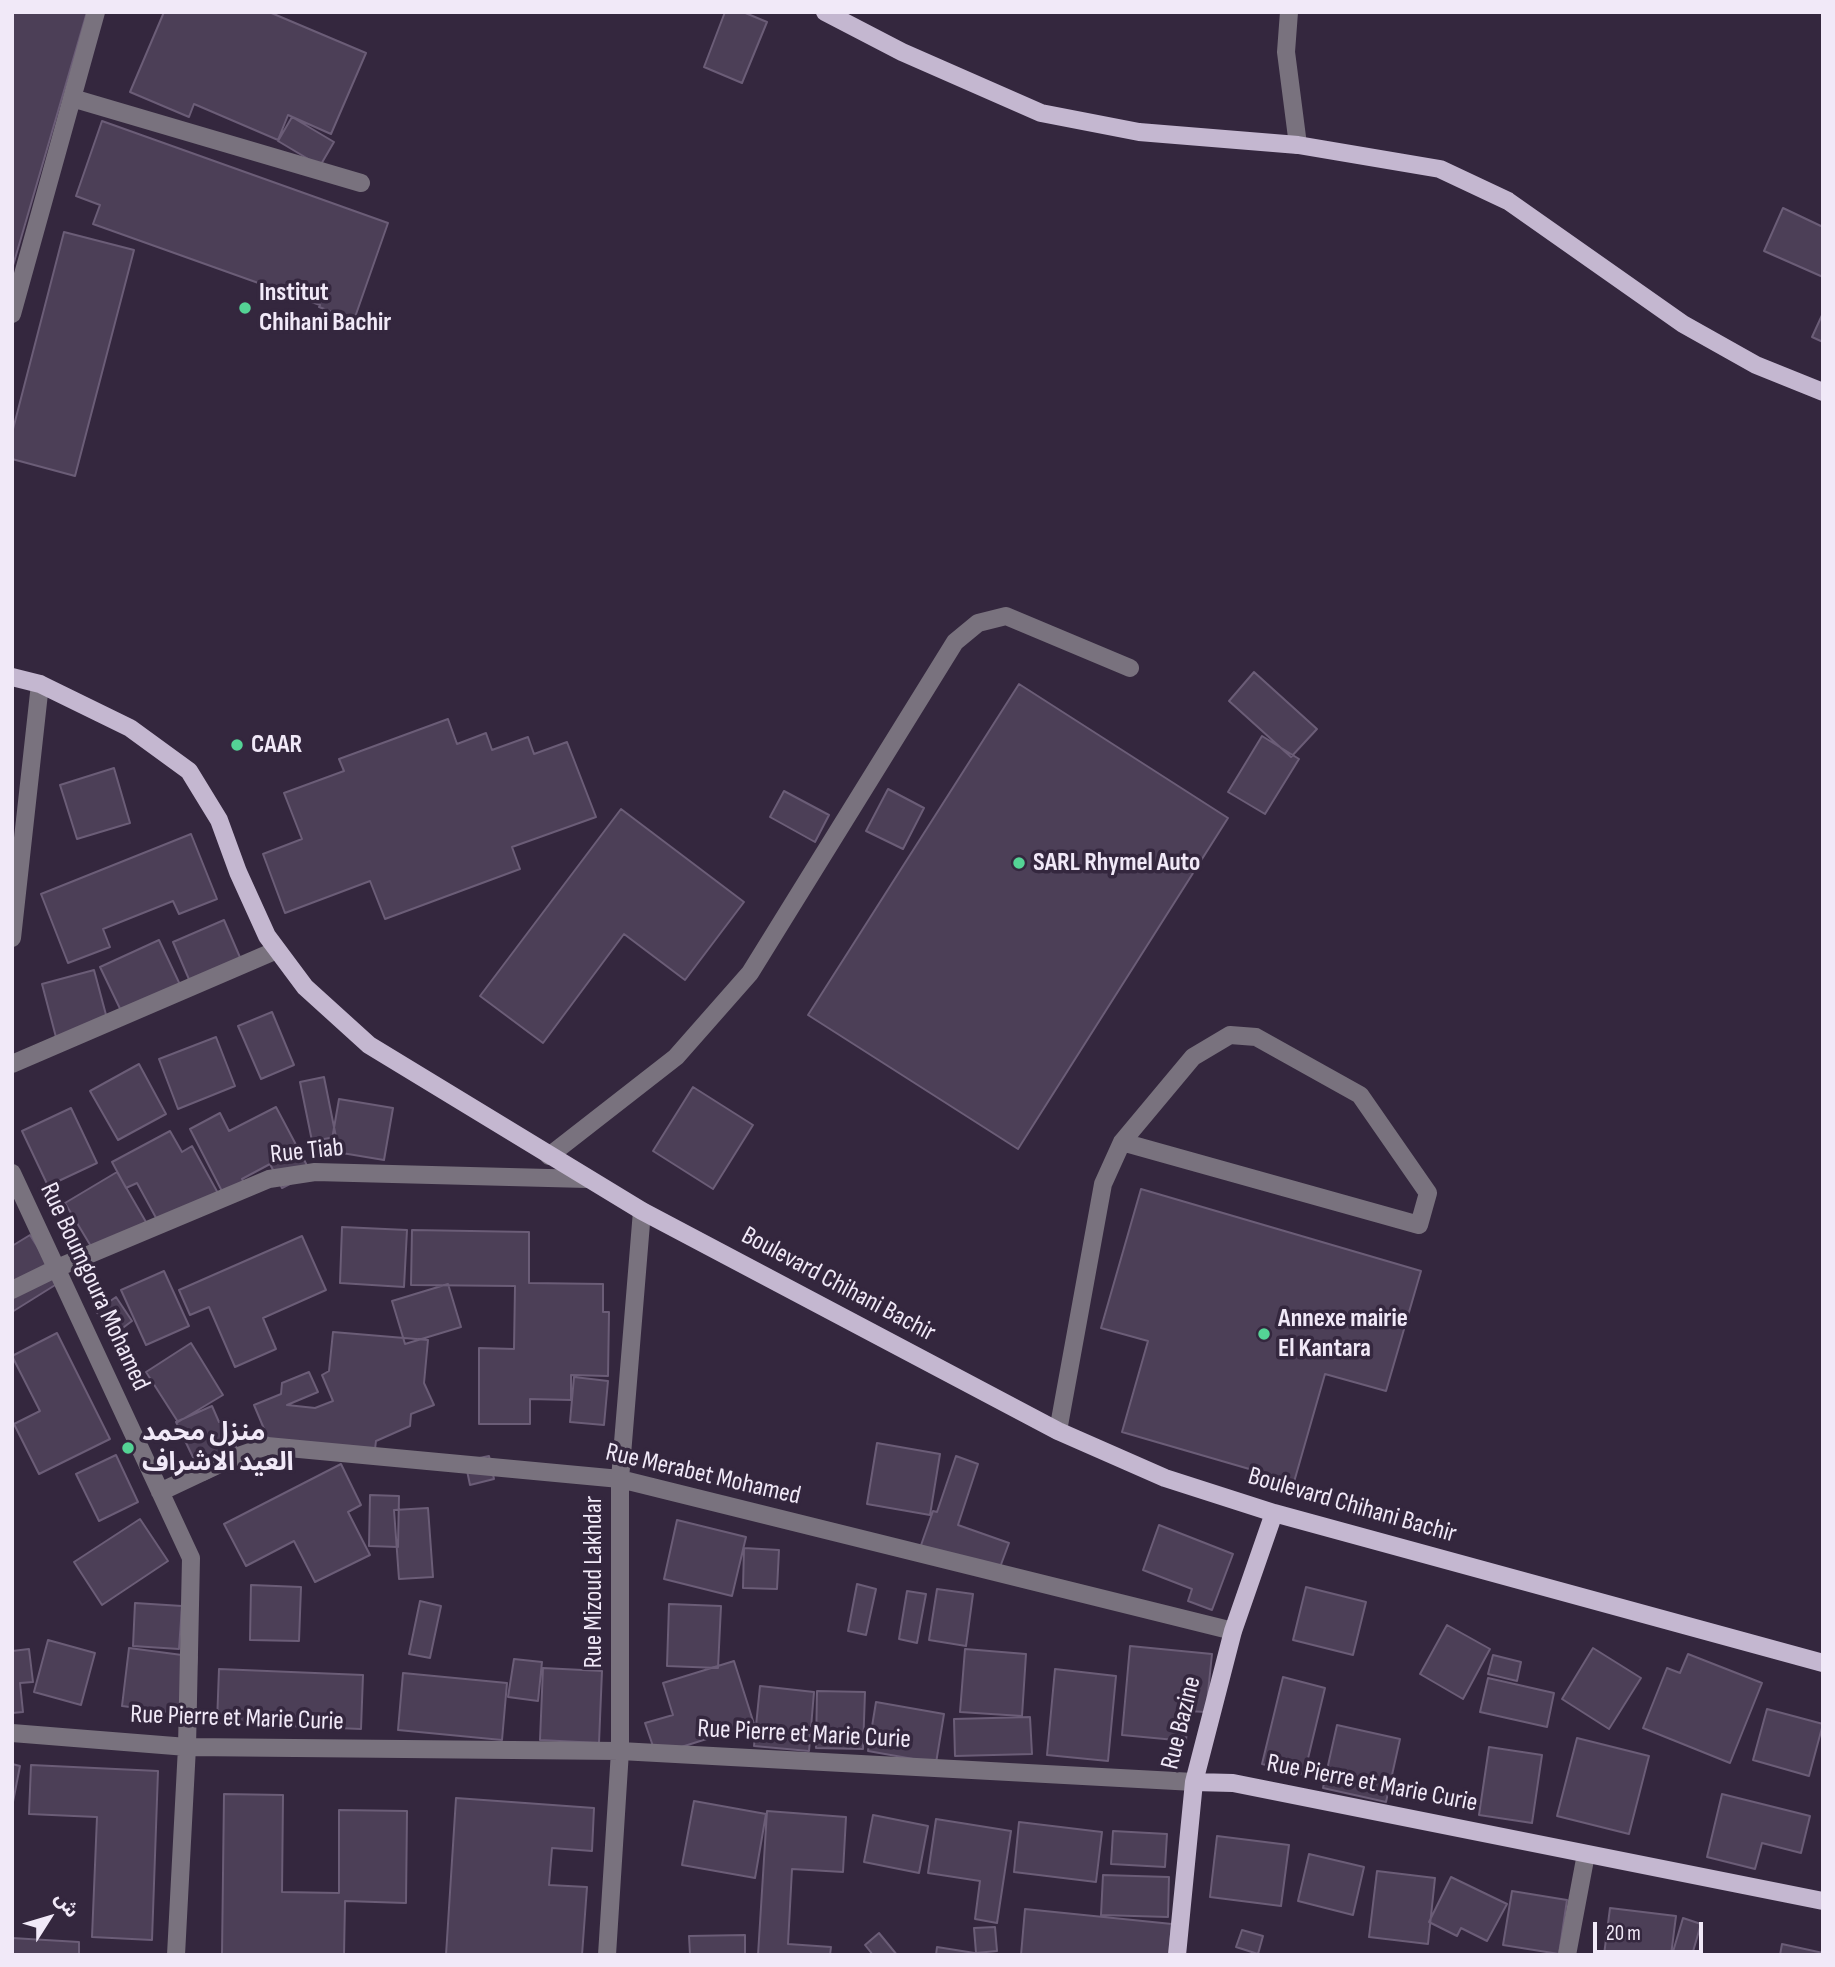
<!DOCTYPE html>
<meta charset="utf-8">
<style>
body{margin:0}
#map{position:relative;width:1835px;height:1967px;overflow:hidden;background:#34273e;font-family:"Sofia Sans Condensed","Noto Sans Arabic",sans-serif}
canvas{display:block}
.frame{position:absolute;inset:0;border:14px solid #f1e9f8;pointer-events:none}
.north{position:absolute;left:14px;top:1883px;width:70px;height:70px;-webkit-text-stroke:5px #34273e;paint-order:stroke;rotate:53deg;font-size:19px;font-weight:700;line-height:28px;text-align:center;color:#f1e9f8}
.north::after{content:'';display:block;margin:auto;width:24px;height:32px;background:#f1e9f8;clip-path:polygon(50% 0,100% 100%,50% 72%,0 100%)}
.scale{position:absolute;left:1593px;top:1922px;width:110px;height:32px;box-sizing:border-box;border:4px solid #f1e9f8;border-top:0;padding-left:9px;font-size:21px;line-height:24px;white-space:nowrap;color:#f1e9f8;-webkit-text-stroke:5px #34273e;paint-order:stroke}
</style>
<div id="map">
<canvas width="1835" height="1967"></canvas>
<div class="frame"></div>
<div class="north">ش</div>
<div class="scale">20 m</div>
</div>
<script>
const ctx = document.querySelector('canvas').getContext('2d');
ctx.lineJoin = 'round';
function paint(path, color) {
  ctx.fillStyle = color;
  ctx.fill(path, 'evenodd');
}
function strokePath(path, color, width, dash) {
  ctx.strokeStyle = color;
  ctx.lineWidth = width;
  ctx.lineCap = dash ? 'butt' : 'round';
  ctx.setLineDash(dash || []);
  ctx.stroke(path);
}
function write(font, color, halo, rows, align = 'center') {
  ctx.font = font + ' "Sofia Sans Condensed","Noto Sans Arabic",sans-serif';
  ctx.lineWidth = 7;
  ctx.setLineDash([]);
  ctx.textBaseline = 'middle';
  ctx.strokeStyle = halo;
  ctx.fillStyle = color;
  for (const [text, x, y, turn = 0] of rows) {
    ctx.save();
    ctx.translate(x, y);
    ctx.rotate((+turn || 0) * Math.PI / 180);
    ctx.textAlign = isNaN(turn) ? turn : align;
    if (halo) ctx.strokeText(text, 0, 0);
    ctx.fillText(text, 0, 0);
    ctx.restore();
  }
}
const building = new Path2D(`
 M12 12H87L12 269Z
 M164 12H269L366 53 331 134 288 115 278 140 194 104 189 117 130 92Z
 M725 12H743L767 22 742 83 704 67Z
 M292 117 334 142 320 166 278 141Z
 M102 121 388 223 354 320 319 307 320 305 93 224 100 205 76 196Z
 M1783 208 1823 227V277L1764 251Z
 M64 232 134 250 75 476 12 459V433Z
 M1823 313V342L1812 337Z
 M1254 672 1317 729 1291 757 1229 701Z
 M1019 684 1228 818 1018 1149 808 1015Z
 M448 719 457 744 486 733 492 750 528 737 534 754 567 742 596 817 512 847 520 869 385 919 370 881 285 913 263 854 302 839 284 793 344 771 339 759Z
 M1262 736 1299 759 1265 814 1228 792Z
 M114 768 130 823 77 839 60 785Z
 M888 789 924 808 903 849 866 831Z
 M784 791 829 815 815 842 770 817Z
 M621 809 744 902 685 980 624 934 543 1043 480 996Z
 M191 834 217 899 179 914 173 901 103 929 110 947 68 963 41 894Z
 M224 920 245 969 194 991 173 942Z
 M159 940 183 991 125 1019 100 967Z
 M94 970 109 1026 57 1041 42 984Z
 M272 1012 294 1065 261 1079 238 1026Z
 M216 1037 235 1086 178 1109 159 1059Z
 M139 1064 166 1114 118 1140 90 1091Z
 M324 1077 336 1137 312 1141 300 1082Z
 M693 1087 753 1125 713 1189 653 1151Z
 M339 1099 393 1108 384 1160 330 1151Z
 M276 1107 311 1173 282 1188 270 1164 242 1179 248 1190 227 1201 190 1129 220 1113 229 1131Z
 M71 1108 97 1163 48 1186 22 1131Z
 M170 1131 182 1152 192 1146 219 1195 161 1227 137 1183 126 1188 112 1162Z
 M117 1172 146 1222 95 1253 65 1203Z
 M1141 1189 1421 1271 1386 1391 1325 1374 1294 1482 1122 1432 1148 1341 1101 1328Z
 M342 1227 407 1230 404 1287 340 1283Z
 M412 1230 529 1232V1283L603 1284V1312H609L608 1376 571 1375V1400L530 1399V1424H479V1348L514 1349 515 1286 411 1285Z
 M30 1235 60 1282 12 1312V1246Z
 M302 1236 326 1290 263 1318 276 1349 235 1367 209 1307 190 1315 179 1290Z
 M164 1271 189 1326 146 1345 121 1290Z
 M448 1284 461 1327 405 1344 392 1301Z
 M116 1297 132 1321 112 1336 96 1311Z
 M333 1332 428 1340 424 1383 434 1405 411 1414 410 1426 376 1441 374 1457 275 1455 254 1405 281 1394 282 1383 309 1372 318 1392 287 1405 315 1408 333 1401 322 1375 329 1371Z
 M57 1333 110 1439 39 1474 14 1424 40 1411 12 1356Z
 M191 1343 223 1395 178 1422 146 1372Z
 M574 1377 608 1381 604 1425 570 1422Z
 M212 1406 219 1422 223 1420 243 1461 204 1480 176 1422Z
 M877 1443 940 1454 930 1515 867 1504Z
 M116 1455 138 1502 99 1521 76 1474Z
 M489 1456 494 1479 470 1485 465 1461Z
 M956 1456 978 1464 958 1525 1009 1543 996 1578 919 1551 933 1511 937 1512Z
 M341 1464 361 1505 348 1512 370 1555 315 1582 294 1541 246 1566 224 1524Z
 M370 1495 399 1496 398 1547 369 1546Z
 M428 1508 433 1577 399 1579 394 1510Z
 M140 1519 168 1561 102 1605 74 1562Z
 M677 1520 746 1537 732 1596 664 1579Z
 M1159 1525 1233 1554 1212 1610 1188 1601 1192 1589 1143 1570Z
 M744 1548 779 1550 777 1589 743 1588Z
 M857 1584 876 1589 866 1635 848 1631Z
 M251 1585 301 1587 299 1641 250 1640Z
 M1306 1587 1366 1602 1353 1655 1293 1640Z
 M937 1589 973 1594 966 1646 929 1640Z
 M907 1591 926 1594 917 1643 899 1639Z
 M420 1601 441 1606 430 1658 409 1654Z
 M135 1603 182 1606 179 1649 133 1646Z
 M669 1604 721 1606 718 1668 667 1666Z
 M1447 1625 1490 1649 1463 1699 1420 1674Z
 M48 1640 95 1653 81 1705 34 1692Z
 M1130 1646 1212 1654 1206 1712 1188 1711 1186 1741 1122 1735Z
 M129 1648 197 1657 191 1715 122 1706Z
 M1593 1648 1641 1678 1609 1729 1562 1699Z
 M29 1649 33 1682 20 1683 23 1712 12 1713V1651Z
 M965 1649 1026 1654 1022 1716 960 1712Z
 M1688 1654 1762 1683 1730 1763 1643 1728 1667 1668 1680 1673Z
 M1493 1655 1521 1662 1517 1681 1488 1674Z
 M514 1659 542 1662 538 1701 508 1697Z
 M734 1661 754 1724 656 1755 645 1723 673 1715 663 1683Z
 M543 1668 602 1671 599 1743 540 1740Z
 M219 1669 363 1675 361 1729 217 1723Z
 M1055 1669 1116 1676 1108 1761 1047 1755Z
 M403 1673 507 1683 502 1740 398 1730Z
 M1283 1677 1325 1688 1304 1775 1262 1764Z
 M1488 1678 1554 1693 1547 1727 1480 1712Z
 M760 1686 814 1692 809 1751 754 1746Z
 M817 1691 865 1692 863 1749 816 1748Z
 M876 1702 944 1714 936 1763 868 1751Z
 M1767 1709 1823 1724 1809 1776 1753 1760Z
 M1030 1717 1032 1754 955 1756 954 1719Z
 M1337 1725 1400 1739 1386 1802 1323 1788Z
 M1577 1738 1649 1756 1629 1834 1557 1816Z
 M1489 1747 1542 1755 1532 1823 1479 1815Z
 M12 1764 20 1766 12 1807Z
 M31 1765 158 1771 152 1940 92 1937 97 1817 29 1814Z
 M224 1794 283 1795 282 1892 339 1893V1810L407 1811 406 1903 345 1901 344 1955H222Z
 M1722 1794 1810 1816 1801 1853 1762 1843 1755 1869 1707 1857Z
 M456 1798 594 1808 592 1851 552 1848 549 1885 587 1887 582 1955H446Z
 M694 1801 766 1814 755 1878 682 1865Z
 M767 1811 846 1817 843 1872 792 1869 788 1944 831 1947 830 1955H758Z
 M873 1815 928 1826 919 1873 864 1862Z
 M936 1819 1011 1831 997 1923 975 1919 980 1881 928 1873Z
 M1019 1822 1102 1832 1096 1882 1014 1872Z
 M1113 1831 1167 1834 1165 1867 1111 1864Z
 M1217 1836 1289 1845 1281 1906 1210 1897Z
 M1309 1854 1364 1867 1353 1915 1298 1901Z
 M1377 1871 1435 1878 1428 1944 1369 1937Z
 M1103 1875 1169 1877 1168 1917 1101 1915Z
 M1451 1877 1507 1904 1487 1941 1461 1928 1457 1936 1429 1922Z
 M1512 1891 1567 1900 1559 1954 1503 1945Z
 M1610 1908 1676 1916 1671 1955H1604Z
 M1025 1909 1172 1924 1169 1955H1021Z
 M1683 1918 1701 1924 1692 1955H1672Z
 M995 1927 997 1951 976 1953 974 1928Z
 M1242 1930 1263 1936 1258 1954 1236 1947Z
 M879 1933 897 1955H873L865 1945Z
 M745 1935V1955H690L689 1936Z
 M12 1938 79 1942V1955H12Z
 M1782 1944 1823 1953V1955H1780Z
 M937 1947 987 1955H936Z`);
paint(building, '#4c3f57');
strokePath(building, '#6b5d77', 2);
strokePath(new Path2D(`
 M1289 12 1286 52 1298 145
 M72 98 361 183
 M12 314 96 12
 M12 938 40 684
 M12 1064 277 950
 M549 1156 676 1057 750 973 955 642 978 623 1006 616 1130 668
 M12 1173 191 1558 187 1747 176 1955
 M12 1290 57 1268 269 1179 315 1172 587 1179
 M1058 1431 1103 1184 1122 1142 1193 1057 1230 1035 1256 1037 1360 1095 1428 1193 1419 1225 1122 1142
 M160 1492 230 1459 267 1446 620 1479 1233 1631
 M12 1733 187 1747 620 1751 1194 1782
 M607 1955 620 1751V1479L642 1211
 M1567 1955 1586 1854`), '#79727e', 18);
strokePath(new Path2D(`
 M825 12 902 52 1041 113 1139 132 1298 145 1440 169 1508 201 1683 324 1756 365 1823 392
 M12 677 40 684 130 728 189 771 219 820 238 872 267 936 305 987 369 1045 642 1211 1058 1431 1165 1478 1274 1513 1823 1663
 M1194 1782 1233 1783 1823 1901
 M1177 1955 1194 1782 1233 1631 1274 1513`), '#c4b7d0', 18);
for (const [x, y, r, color] of [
 [245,308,7,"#54d395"],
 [237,745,7,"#54d395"],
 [1019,863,7,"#54d395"],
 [1264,1334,7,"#54d395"],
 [128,1448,7,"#54d395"]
]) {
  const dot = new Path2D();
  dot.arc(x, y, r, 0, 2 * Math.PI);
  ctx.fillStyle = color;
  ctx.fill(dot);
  strokePath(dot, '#34273e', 2.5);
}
write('bold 26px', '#f1e9f8', '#34273e', [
 ["Institut",259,293],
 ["Chihani Bachir",259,323],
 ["CAAR",251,745],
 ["SARL Rhymel Auto",1033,863],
 ["Annexe mairie",1278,1319],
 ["El Kantara",1278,1349],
 ["منزل محمد",142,1433],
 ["العيد الاشراف",142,1463]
], 'left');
write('26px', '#f1e9f8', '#34273e', [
 ["Rue Tiab",307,1152,-6],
 ["Boulevard Chihani Bachir",838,1285,28],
 ["Rue Boumgoura Mohamed",94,1287,65],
 ["Rue Merabet Mohamed",703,1475,13],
 ["Boulevard Chihani Bachir",1352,1506,16],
 ["Rue Mizoud Lakhdar",594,1582,-90],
 ["Rue Pierre et Marie Curie",237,1719,2],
 ["Rue Bazine",1182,1723,-76],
 ["Rue Pierre et Marie Curie",804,1735,3],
 ["Rue Pierre et Marie Curie",1372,1784,11]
]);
</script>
